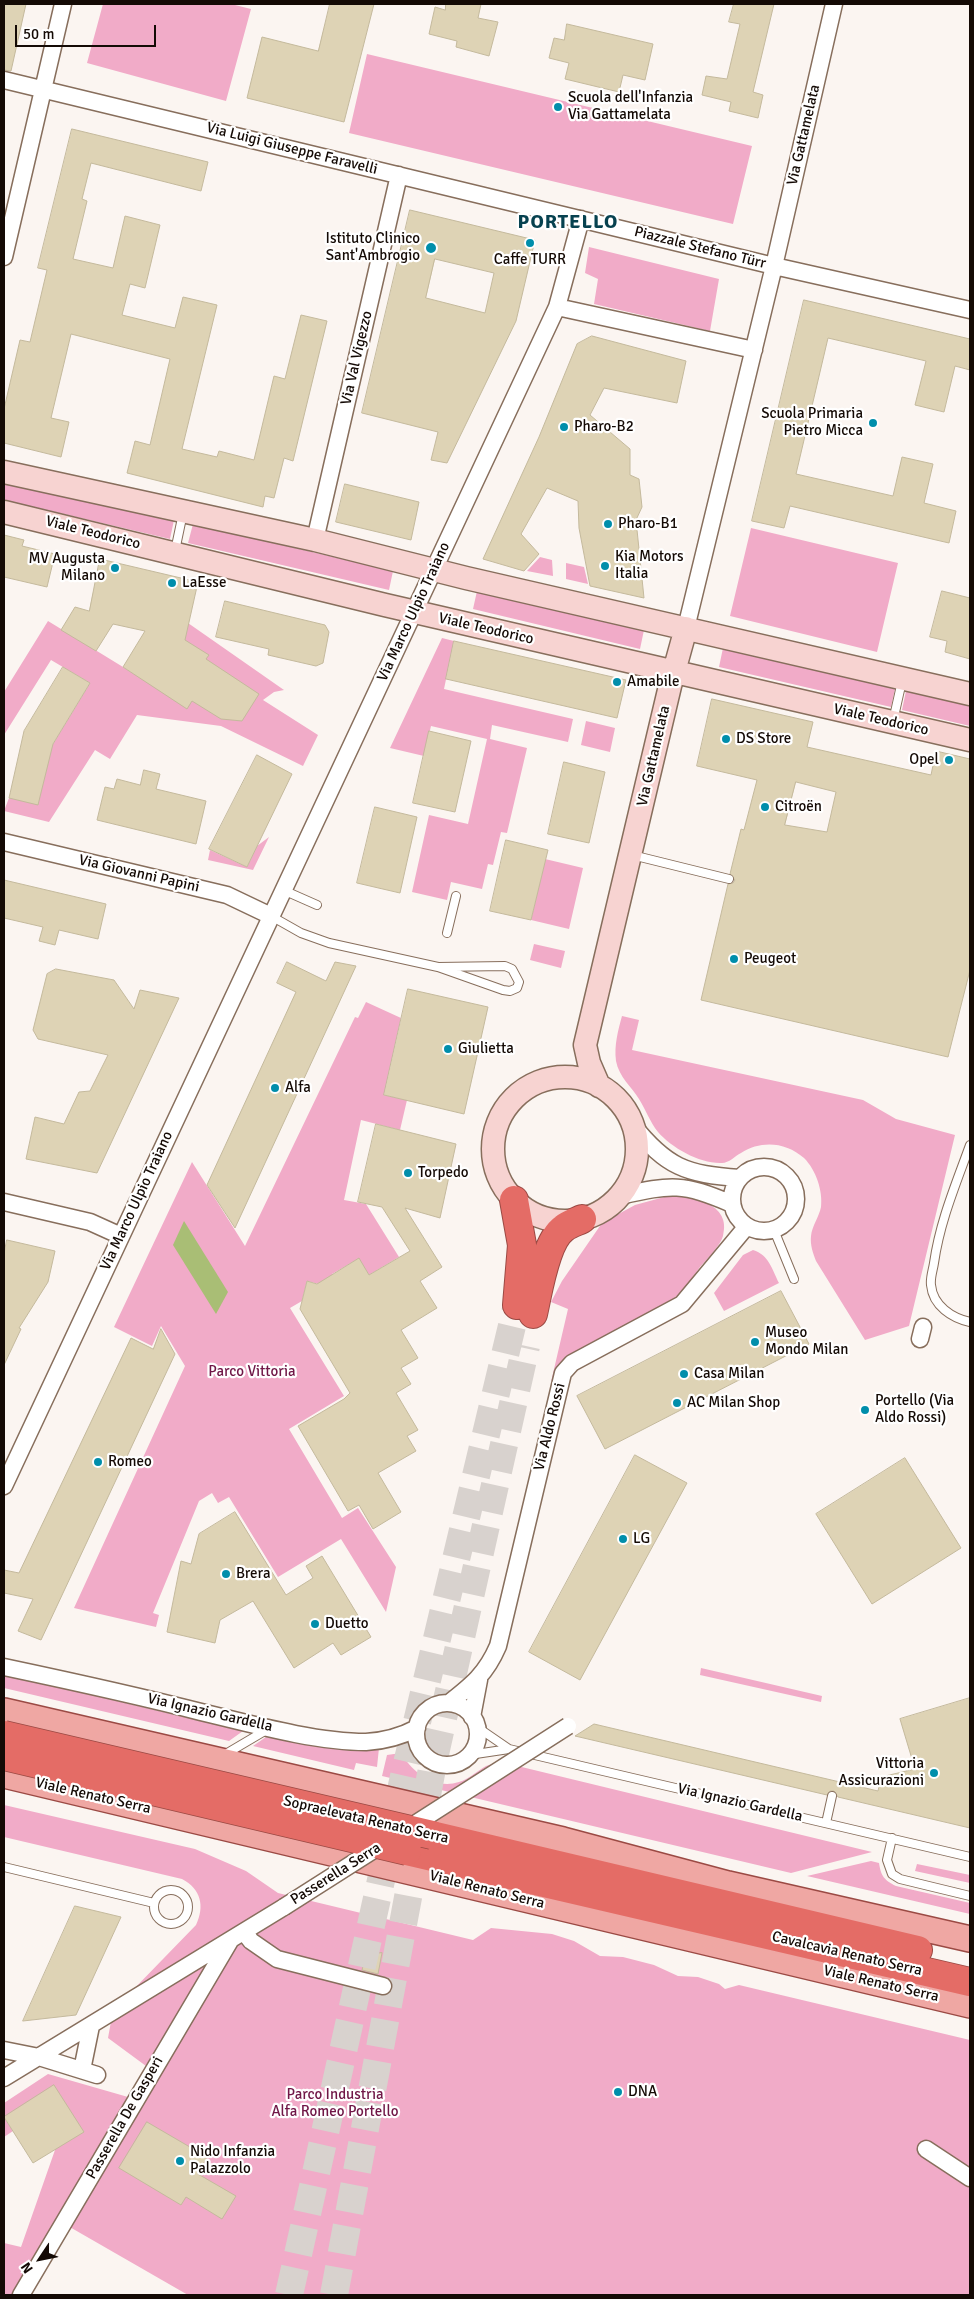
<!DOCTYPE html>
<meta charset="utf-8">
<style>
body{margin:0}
#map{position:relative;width:974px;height:2299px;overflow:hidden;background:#fbf5f1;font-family:Signika,sans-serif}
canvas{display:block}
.frame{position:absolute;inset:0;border:5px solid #140a05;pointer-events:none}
.north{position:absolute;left:15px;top:2234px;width:50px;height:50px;-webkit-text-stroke:4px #fff;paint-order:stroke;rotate:236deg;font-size:14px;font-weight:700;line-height:20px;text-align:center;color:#140a05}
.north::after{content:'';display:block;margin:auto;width:18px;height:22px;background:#140a05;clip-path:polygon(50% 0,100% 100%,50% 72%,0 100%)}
.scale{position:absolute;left:15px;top:25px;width:141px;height:22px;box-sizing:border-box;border:2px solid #140a05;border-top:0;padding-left:6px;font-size:15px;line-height:18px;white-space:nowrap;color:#140a05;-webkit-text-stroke:4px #fff;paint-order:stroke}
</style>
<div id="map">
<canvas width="974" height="2299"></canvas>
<div class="frame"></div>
<div class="north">N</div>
<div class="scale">50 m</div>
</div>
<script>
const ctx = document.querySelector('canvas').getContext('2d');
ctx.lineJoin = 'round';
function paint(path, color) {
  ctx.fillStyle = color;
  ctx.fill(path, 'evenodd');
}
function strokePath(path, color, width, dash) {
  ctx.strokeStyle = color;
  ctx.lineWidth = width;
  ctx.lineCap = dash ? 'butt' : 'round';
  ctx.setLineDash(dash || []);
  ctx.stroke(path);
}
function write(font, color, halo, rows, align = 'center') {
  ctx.font = font + ' Signika,sans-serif';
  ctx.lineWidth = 4.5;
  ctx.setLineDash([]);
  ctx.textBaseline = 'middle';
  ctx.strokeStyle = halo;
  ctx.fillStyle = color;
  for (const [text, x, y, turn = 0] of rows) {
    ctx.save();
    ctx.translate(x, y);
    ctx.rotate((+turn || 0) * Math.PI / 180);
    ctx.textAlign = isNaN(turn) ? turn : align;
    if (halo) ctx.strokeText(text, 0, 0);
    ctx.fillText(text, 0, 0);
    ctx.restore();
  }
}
paint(new Path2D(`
 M103 4H231L251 9 226 101 87 63Z
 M367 54 752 146 733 224 349 133Z
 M589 247 719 279 710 331 594 304 598 279 585 273Z
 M4 480 174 520 170 539 4 500Z
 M193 524 393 571 389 590 188 543Z
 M751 528 898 563 877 652 730 616Z
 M540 557 552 560 553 576 527 571Z
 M566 563 584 567 588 584 566 579Z
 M477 591 644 630 640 649 473 609Z
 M48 621 154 686 188 623 284 690 274 692 263 700 318 735 303 766 221 726 137 715 110 759 95 750 49 822 4 811 9 798 53 744 90 683 51 660 4 735V692Z
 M442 638 454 641 444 689 573 719 568 742 492 725 490 739 527 748 507 833 501 832 493 865 488 864 482 889 451 882 447 900 412 892 429 815 468 824 487 739 431 726 424 756 390 748Z
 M723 648 895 689 891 707 719 667Z
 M906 691 970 706V726L902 710Z
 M586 721 615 728 610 752 581 745Z
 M269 837 253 870 208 860 210 850 247 867 257 846Z
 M545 859 583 868 569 929 531 920Z
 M534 944 565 951 561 968 530 960Z
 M366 1002 401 1018 384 1095 407 1100 400 1130 361 1120 344 1200 366 1204 399 1257 369 1275 358 1259 332 1274 342 1290 307 1281 302 1301 290 1308 344 1396 289 1429 342 1518 358 1508 396 1567 386 1612 341 1539 278 1577 229 1497 218 1503 212 1493 199 1501 153 1613 159 1615 156 1627 74 1608 185 1366 161 1326 152 1346 114 1327 192 1162 245 1246 355 1017 358 1018Z
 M622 1016 639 1020 632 1050 863 1100 896 1119 955 1135 909 1326 865 1340 816 1261C813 1253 810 1245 811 1236 812 1226 819 1217 821 1207 823 1191 816 1170 804 1158 786 1142 761 1140 741 1153 735 1156 729 1163 722 1163 700 1164 672 1148 658 1132 650 1122 646 1110 639 1099 631 1086 619 1077 616 1061 614 1045 618 1031 622 1016Z
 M668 1196C692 1196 732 1203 723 1236 720 1246 707 1259 700 1267 690 1281 681 1294 667 1304L565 1357 551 1382 568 1309 551 1302 562 1281 602 1223 635 1205Z
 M753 1250C769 1255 772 1269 779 1283L724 1311 714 1293 743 1255Z
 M701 1668 822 1696 821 1702 700 1675Z
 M4 1674 243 1731 229 1741 4 1688Z
 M266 1737 357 1751 379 1748 377 1767 356 1763 354 1770 253 1746Z
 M401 1753C412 1772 435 1790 459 1782 469 1779 477 1771 486 1766 491 1764 496 1764 501 1762L872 1852 791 1873 382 1776 387 1755Z
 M4 1805 195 1849 246 1871 278 1893 473 1940 491 1928 552 1934 574 1941 600 1956 623 1957 654 1965 678 1976 698 1977 719 1984 725 1989 739 1985 970 2040V2295H188L68 2226 142 2100 130 2094 146 2066 108 2038 112 2016 130 1993 196 1925C205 1906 201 1889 182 1879L4 1837Z
 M871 1861 879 1863C881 1876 884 1880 896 1886L970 1903V1914L807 1876Z
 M917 1864 970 1875V1883L915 1871Z
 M48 2074 128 2097 16 2295H4V2243L21 2247 55 2150 4 2117 13 2131 4 2137V2103Z`), '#f1abc8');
paint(new Path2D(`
 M184 1221 228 1292 216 1314 173 1245Z`), '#a9be75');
const building = new Path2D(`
 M4 4H26L11 71 4 70Z
 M330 4H374L344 122 247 98 262 37 318 51Z
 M446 4H481L478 18 498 22 489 56 456 47 457 41 429 34 435 7 445 10Z
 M734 4H774L753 92 763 95 758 118 729 111 731 102 702 95 706 76 727 79 740 24 729 22Z
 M567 24 653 44 645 80 623 75 619 92 565 79 569 63 549 58 554 38 564 40Z
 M72 129 208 162 201 191 91 163 82 199 87 201 73 259 113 268 125 216 160 225 145 288 130 284 122 315 175 328 183 297 217 305 182 449 217 457 219 451 254 460 274 376 285 379 301 315 327 321 293 461 284 458 274 498 265 496 263 507 127 473 135 441 150 445 170 359 71 334 51 418 69 422 61 457 4 443V409L20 340 30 342 47 270 38 268Z
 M410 210 535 240 516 321 447 463 431 460 438 432 362 413ZM435 259 494 273 485 313 426 298Z
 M804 300 970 339V370L955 366 944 412 915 405 926 361 828 338 796 474 893 496 902 457 933 464 924 503 956 511 949 543 790 506 784 528 752 521Z
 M592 336 686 361 677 403 604 388 590 415 630 449V475L639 479 642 507 636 520 644 598 590 586 579 528 578 501 547 488 521 534 539 554 524 571 483 559 539 437 577 344Z
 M345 484 419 502 411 540 336 522Z
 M4 535 24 540 22 546 55 554 47 587 4 577Z
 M100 559 198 582 185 640 209 655 206 659 259 694 242 721 221 719 192 701 187 709 123 667 145 631 113 624 96 651 61 630 75 607 89 611Z
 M942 591 970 598V659L945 652 947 641 930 637Z
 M225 601 325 625 329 632 323 663 316 666 268 655 269 649 216 637Z
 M454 641 626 680 617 718 446 679Z
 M63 667 90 683 53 744 38 805 9 798 24 731Z
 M712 699 813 722 807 747 931 775 936 751 970 759V970L948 1057 701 1000 728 884 733 883 735 880 730 874 741 829 744 830 757 780 697 766ZM796 782 836 792 827 832 785 825Z
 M429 731 471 741 455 812 413 803Z
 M257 755 292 774 247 867 209 849Z
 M564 762 605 772 589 843 548 834Z
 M144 770 160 774 156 789 206 801 196 844 97 820 105 787 114 789 117 779 140 785Z
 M375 807 417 817 400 893 357 883Z
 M506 840 548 850 531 920 490 911Z
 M4 880 106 904 98 939 59 930 55 945 39 941 43 927 4 918Z
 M287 962 326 981 335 962 356 966 235 1228 207 1185 296 992 277 983Z
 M56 969 114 980 134 1009 140 990 179 998 97 1173 26 1159 35 1117 64 1124 79 1092 90 1091 108 1055 38 1039 33 1030 47 974Z
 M408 989 488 1007 464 1114 384 1095Z
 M376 1124 456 1144 440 1218 405 1208 442 1267 420 1281 437 1308 401 1330 418 1358 401 1368 411 1384 396 1393 418 1430 407 1436 416 1451 378 1473 401 1512 373 1529 359 1505 348 1511 298 1426 344 1399 350 1393 300 1309 307 1281 317 1284 359 1258 369 1275 410 1251 382 1207 358 1202Z
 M7 1240 55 1251 48 1282 19 1328 21 1329 4 1365V1254Z
 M781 1291 809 1344 605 1449 577 1396Z
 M161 1329 175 1354 41 1640 18 1631 33 1599 4 1593V1570L19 1573 131 1338 153 1349Z
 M635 1455 687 1483 580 1680 529 1652Z
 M905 1458 961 1548 872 1604 816 1514Z
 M235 1512 286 1595 313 1578 306 1566 322 1556 371 1637 341 1655 333 1643 294 1668 253 1601 220 1620 215 1643 167 1632 181 1561 191 1564 199 1534Z
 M970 1698V1828L838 1797 834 1791H830L827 1795 575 1736 594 1724 878 1791 881 1777 915 1769 900 1719Z
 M75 1906 121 1917 76 2015 23 2021Z
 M382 1953 378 1974 362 1970 366 1954Z
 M54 2085 84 2132 33 2163 4 2117Z
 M147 2122 207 2157 198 2174 236 2196 222 2219 186 2197 181 2205 119 2168Z`);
paint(building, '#ded3b5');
strokePath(building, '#c4b99c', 1);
strokePath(new Path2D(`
 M289 2295 405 1772 517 1305
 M334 2295 433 1763 526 1346`), '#d8d2ce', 28, [28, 14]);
const lane = new Path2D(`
 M175 551 183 513
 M893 721 902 681
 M632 855 729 879
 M283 890 317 905
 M271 916 301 933 329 943 438 967 503 990 510 991 517 988 519 982 512 969 505 966 438 967
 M447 933 456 896
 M970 1145C956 1184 940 1221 934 1263 933 1270 930 1278 931 1285 933 1306 952 1318 970 1322
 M774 1230 794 1279
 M477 1727 509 1749 970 1857
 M224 1755 268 1729
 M469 1755 509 1749
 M826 1823 832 1796
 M892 1838 887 1860 892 1874 900 1879 970 1896
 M4 1867 154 1903
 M154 1907a17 17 0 1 1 34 0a17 17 0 1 1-34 0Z`);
const street = new Path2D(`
 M4 80 774 266 970 310
 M4 257 63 4
 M557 307 754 350
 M315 540 399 175
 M686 628 774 266 834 4
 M4 842 227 895 271 916
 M632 1124C667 1168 686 1174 740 1178
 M732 1199a32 32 0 1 1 64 0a32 32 0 1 1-64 0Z
 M620 1196C673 1184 682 1183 732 1204
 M4 1202 90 1222 121 1236
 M920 1339 923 1327
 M4 1486 557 307 581 219
 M4 1667C70 1681 135 1695 201 1712 251 1724 315 1742 366 1742 385 1741 400 1737 417 1728
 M449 1703C472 1685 486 1674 498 1646L563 1373 572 1363 682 1304 747 1226
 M416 1734a31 31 0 1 1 62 0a31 31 0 1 1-62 0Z
 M472 1717 479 1680
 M244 1932 251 1941 277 1959 383 1986
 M4 2050 39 2057 97 2075
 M82 2070 91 2026
 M4 2078 284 1907
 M926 2149 970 2178
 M21 2295 230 1941`);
const secondary = new Path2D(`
 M4 472 315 540 466 578 970 694
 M4 512 385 605 970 740
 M493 1149a72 72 0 1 1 144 0a72 72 0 1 1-144 0Z
 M599 1086 589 1063 585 1045 670 686 686 628`);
const primary = new Path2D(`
 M4 1711 563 1840 728 1884 970 1939
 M4 1775 970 2005`);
const highway = new Path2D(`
 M514 1200 522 1245 517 1305
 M533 1314C538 1293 545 1241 564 1228 569 1224 576 1222 582 1219
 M432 1835 918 1950
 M407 1851 970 1982`);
strokePath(lane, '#876e5c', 10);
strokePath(street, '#876e5c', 19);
strokePath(secondary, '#876e5c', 25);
strokePath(primary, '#9b4a44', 28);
strokePath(highway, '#9b4a44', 30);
strokePath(lane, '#fff', 8);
strokePath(street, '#fff', 16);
strokePath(secondary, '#f7d3d1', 22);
strokePath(primary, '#efa7a3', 25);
strokePath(highway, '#e46c66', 28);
const streetBridge = new Path2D(`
 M404 1831 568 1726
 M284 1907 383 1844`);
const highwayBridge = new Path2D(`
 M4 1735 432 1835
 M4 1756 407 1851`);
strokePath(streetBridge, '#876e5c', 19, []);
strokePath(highwayBridge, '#9b4a44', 30, []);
strokePath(streetBridge, '#fff', 16);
strokePath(highwayBridge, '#e46c66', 28);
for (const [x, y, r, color] of [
 [558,107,5,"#008eab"],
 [530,243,5,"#008eab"],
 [431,248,6,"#008eab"],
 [873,423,5,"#008eab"],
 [564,427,5,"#008eab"],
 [608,524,5,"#008eab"],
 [605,566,5,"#008eab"],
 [115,568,5,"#008eab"],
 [172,583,5,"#008eab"],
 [617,682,5,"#008eab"],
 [726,739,5,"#008eab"],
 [949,760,5,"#008eab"],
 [765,807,5,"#008eab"],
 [734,959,5,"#008eab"],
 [448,1049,5,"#008eab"],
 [275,1088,5,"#008eab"],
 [408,1173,5,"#008eab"],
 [755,1342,5,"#008eab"],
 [684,1374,5,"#008eab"],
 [677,1403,5,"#008eab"],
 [865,1410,5,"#008eab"],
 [98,1462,5,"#008eab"],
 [623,1539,5,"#008eab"],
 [226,1574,5,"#008eab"],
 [315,1624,5,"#008eab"],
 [934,1773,5,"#008eab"],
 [618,2092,5,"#008eab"],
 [180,2161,5,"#008eab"]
]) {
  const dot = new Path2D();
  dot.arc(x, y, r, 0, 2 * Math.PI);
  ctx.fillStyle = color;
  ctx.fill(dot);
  strokePath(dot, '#fff', 2);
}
write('15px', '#140a05', '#fff', [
 ["Scuola dell'Infanzia",568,98],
 ["Via Gattamelata",568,115],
 ["Istituto Clinico",420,239,"right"],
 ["Sant'Ambrogio",420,256,"right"],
 ["Caffe TURR",530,260,"center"],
 ["Scuola Primaria",863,414,"right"],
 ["Pietro Micca",863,431,"right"],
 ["Pharo-B2",574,427],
 ["Pharo-B1",618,524],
 ["Kia Motors",615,557],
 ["Italia",615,574],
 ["MV Augusta",105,559,"right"],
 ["Milano",105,576,"right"],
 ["LaEsse",182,583],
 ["Amabile",627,682],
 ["DS Store",736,739],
 ["Opel",939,760,"right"],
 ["Citroën",775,807],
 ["Peugeot",744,959],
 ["Giulietta",458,1049],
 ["Alfa",285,1088],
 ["Torpedo",418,1173],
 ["Museo",765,1333],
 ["Mondo Milan",765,1350],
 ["Casa Milan",694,1374],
 ["Portello (Via",875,1401],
 ["Aldo Rossi)",875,1418],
 ["AC Milan Shop",687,1403],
 ["Romeo",108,1462],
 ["LG",633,1539],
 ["Brera",236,1574],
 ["Duetto",325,1624],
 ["Vittoria",924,1764,"right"],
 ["Assicurazioni",924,1781,"right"],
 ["DNA",628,2092],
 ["Nido Infanzia",190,2152],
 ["Palazzolo",190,2169]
], 'left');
write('15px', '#140a05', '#fff', [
 ["Via Gattamelata",804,135,-77],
 ["Via Luigi Giuseppe Faravelli",292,149,14],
 ["Piazzale Stefano Türr",700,248,14],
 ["Via Val Vigezzo",357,358,-77],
 ["Viale Teodorico",93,533,14],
 ["Via Marco Ulpio Traiano",414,612,-65],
 ["Viale Teodorico",486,629,13],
 ["Viale Teodorico",881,720,13],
 ["Via Gattamelata",654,756,-77],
 ["Via Giovanni Papini",139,874,13],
 ["Via Marco Ulpio Traiano",137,1201,-65],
 ["Via Aldo Rossi",550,1427,-76],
 ["Via Ignazio Gardella",210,1713,13],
 ["Viale Renato Serra",93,1796,13],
 ["Via Ignazio Gardella",740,1803,13],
 ["Sopraelevata Renato Serra",366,1820,13],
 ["Passerella Serra",336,1874,-32],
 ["Viale Renato Serra",487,1890,14],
 ["Cavalcavia Renato Serra",847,1954,13],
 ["Viale Renato Serra",881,1984,13],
 ["Passerella De Gasperi",125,2118,-60]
]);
write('15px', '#701747', '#fff', [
 ["Parco Vittoria",252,1372],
 ["Parco Industria",335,2095],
 ["Alfa Romeo Portello",335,2112]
]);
ctx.letterSpacing = '1px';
write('bold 20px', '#074250', '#fff', [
 ["PORTELLO",568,223]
]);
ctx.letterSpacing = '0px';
</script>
